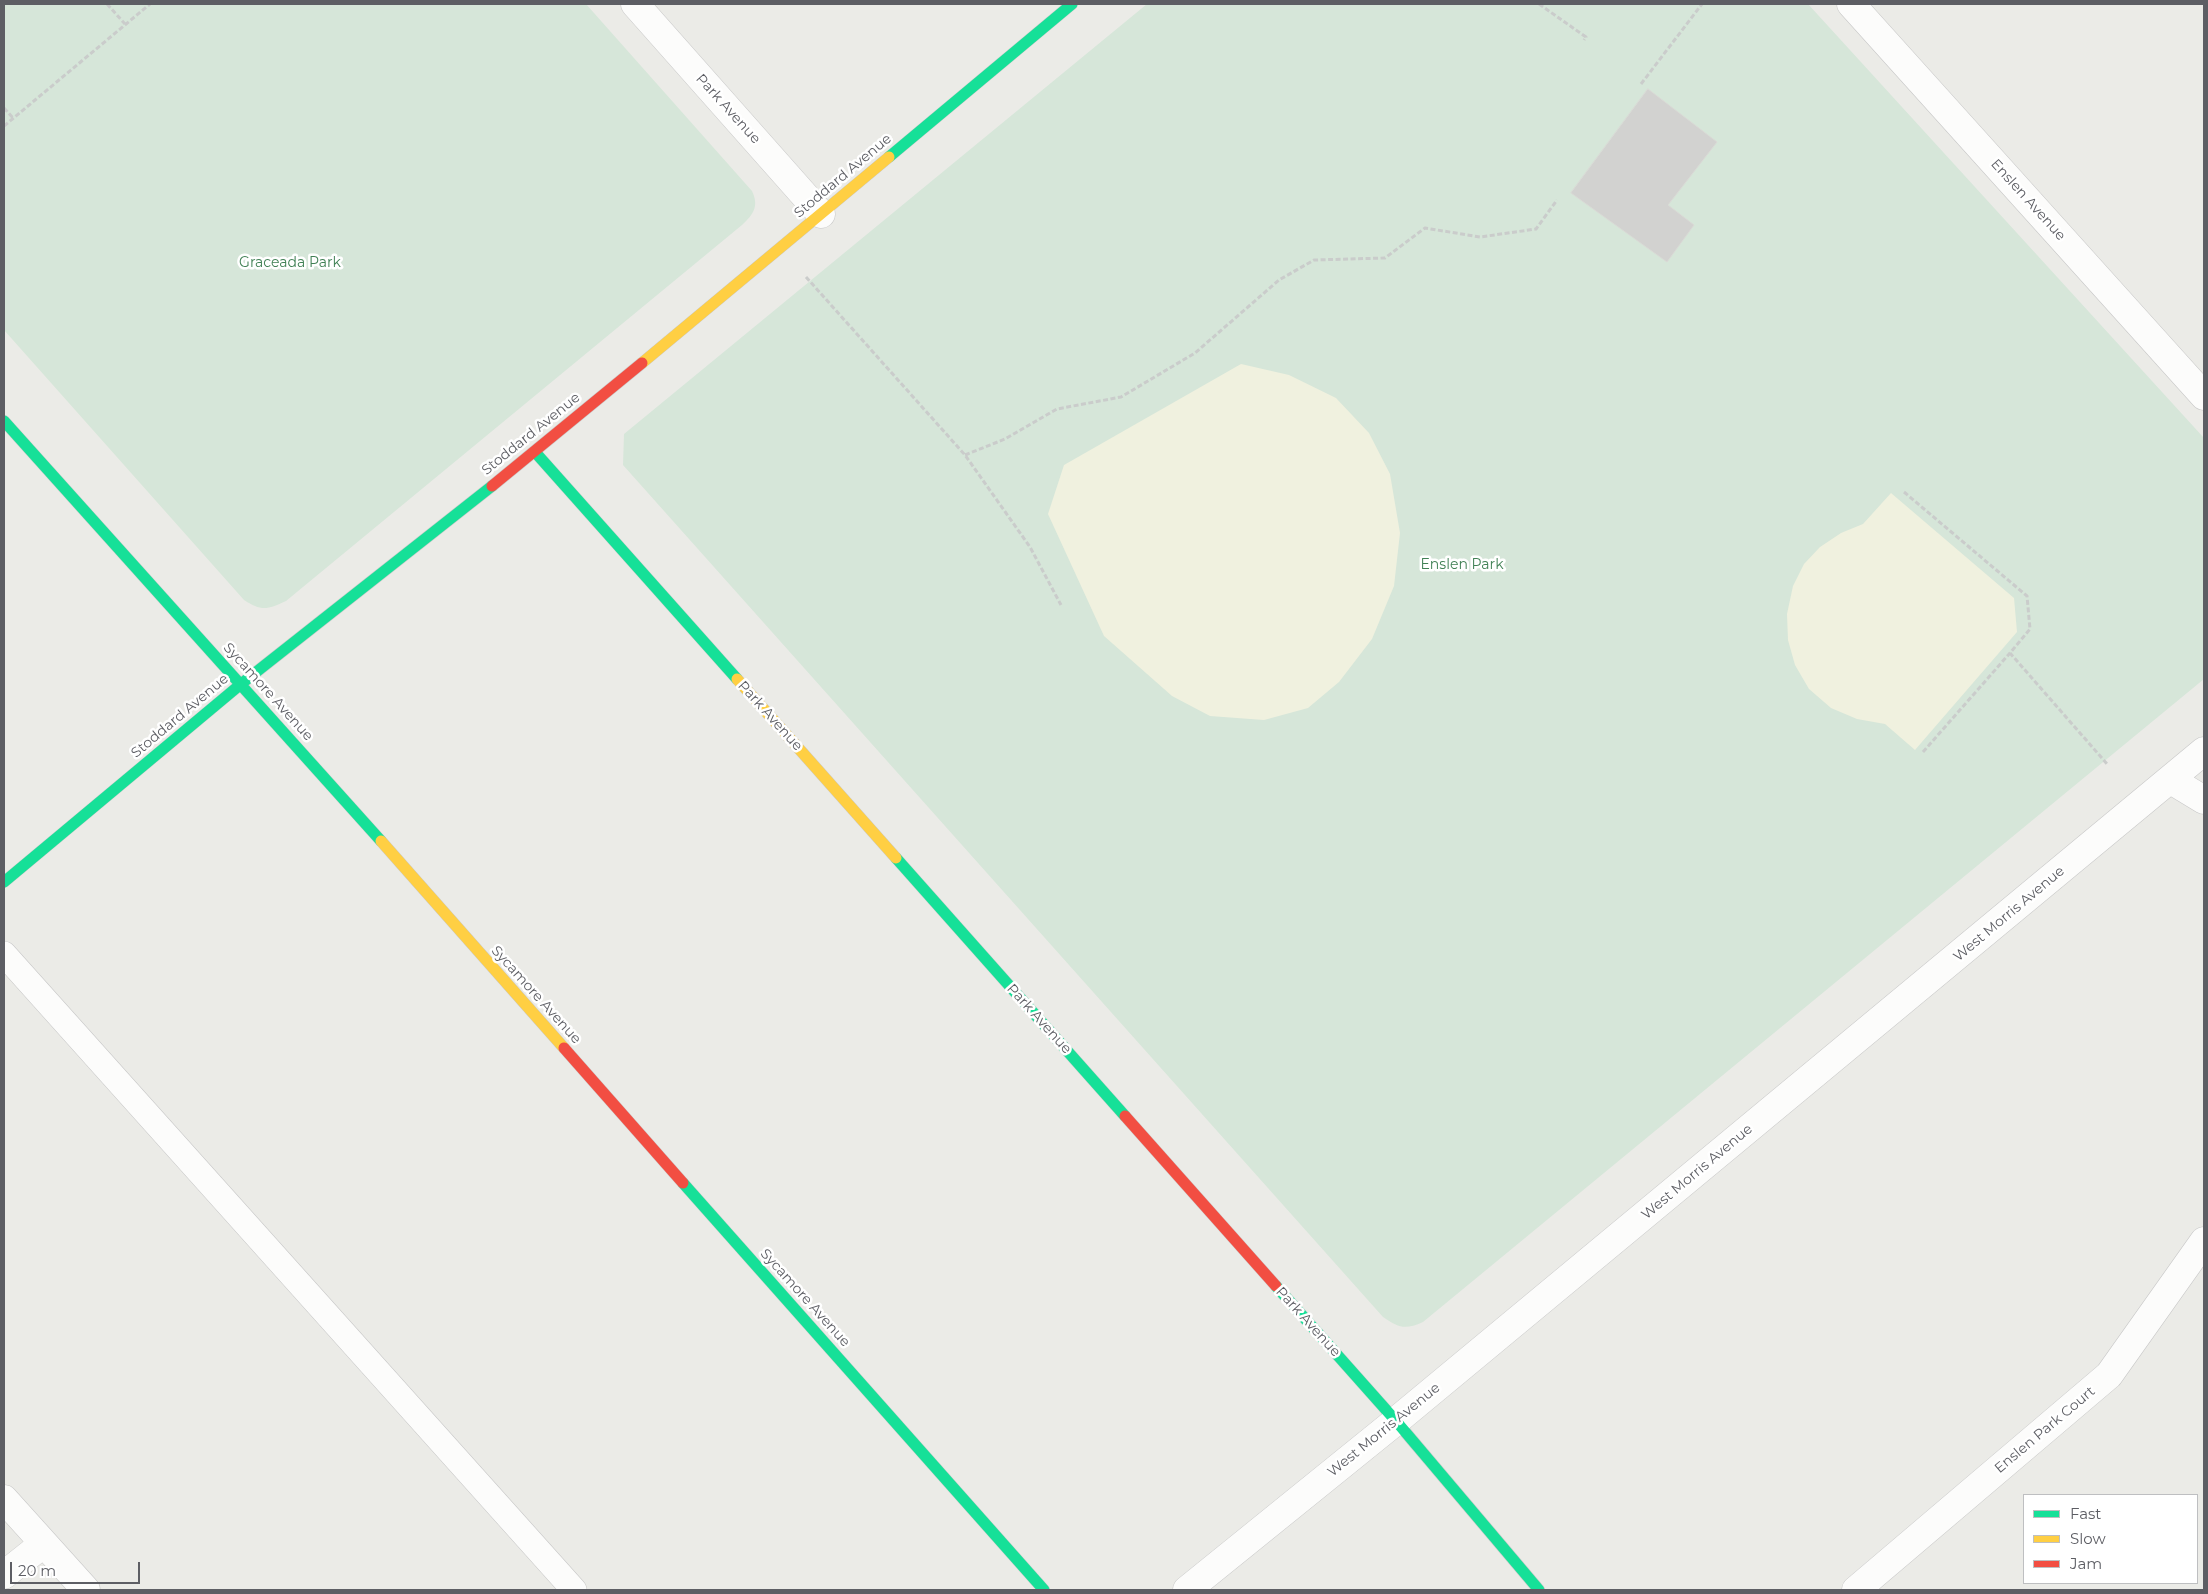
<!DOCTYPE html>
<style>
body{margin:0}
#map{position:relative;width:2208px;height:1594px;overflow:hidden;background:#ebebe7;font-family:Montserrat,sans-serif}
canvas{display:block}
.frame{position:absolute;inset:0;border:5px solid #5d5e64;pointer-events:none}
.legend{position:absolute;left:2023px;top:1494px;width:175px;height:90px;box-sizing:border-box;background:#fff;border:1px solid #bebfc1;margin:0;padding:6px 9px;list-style:none;font-size:15px;color:#5d5e64}
.legend li{display:flex;align-items:center;gap:10px;height:25px}
.legend b{width:25px;border:1px solid #bebfc1}
.scale{position:absolute;left:10px;top:1562px;width:130px;height:22px;box-sizing:border-box;border:2px solid #5d5e64;border-top:0;padding-left:6px;font-size:15px;line-height:18px;white-space:nowrap;color:#5d5e64;-webkit-text-stroke:4px #fff;paint-order:stroke}
</style>
<div id="map">
<canvas width="2208" height="1594"></canvas>
<div class="frame"></div>
<ul class="legend">
<li><b style="height:6px;background:#16e098"></b>Fast</li>
<li><b style="height:6px;background:#ffcf43"></b>Slow</li>
<li><b style="height:6px;background:#f24e42"></b>Jam</li>
</ul>
<div class="scale">20 m</div>
</div>
<script>
const ctx = document.querySelector('canvas').getContext('2d');
ctx.lineJoin = 'round';
function paint(path, color) {
  ctx.fillStyle = color;
  ctx.fill(path, 'evenodd');
}
function strokePath(path, color, width, dash) {
  ctx.strokeStyle = color;
  ctx.lineWidth = width;
  ctx.lineCap = dash ? 'butt' : 'round';
  ctx.setLineDash(dash || []);
  ctx.stroke(path);
}
function write(font, color, halo, rows, align = 'center') {
  ctx.font = font + ' Montserrat,sans-serif';
  ctx.lineWidth = 5;
  ctx.setLineDash([]);
  ctx.textBaseline = 'middle';
  ctx.strokeStyle = halo;
  ctx.fillStyle = color;
  for (const [text, x, y, turn = 0] of rows) {
    ctx.save();
    ctx.translate(x, y);
    ctx.rotate((+turn || 0) * Math.PI / 180);
    ctx.textAlign = isNaN(turn) ? turn : align;
    if (halo) ctx.strokeText(text, 0, 0);
    ctx.fillText(text, 0, 0);
    ctx.restore();
  }
}
paint(new Path2D(`
 M4 4H586L752 191C759 206 754 214 742 225L286 601C267 610 261 611 244 600L4 330Z
 M1147 4H1808L2204 438V679L1423 1322C1405 1330 1399 1328 1383 1317L623 465 624 434Z`), '#d6e6d9');
paint(new Path2D(`
 M1241 364 1289 375 1336 398 1369 433 1390 474 1400 533 1394 586 1372 639 1339 682 1308 708 1264 720 1210 716 1172 696 1104 636 1048 514 1064 465Z
 M1891 493 2014 598 2017 632 1915 750 1885 724 1857 719 1831 708 1809 689 1795 665 1788 640 1787 614 1793 586 1804 564 1820 547 1841 533 1863 524Z`), '#f0f1df');
const building = new Path2D(`
 M1648 89 1717 142 1668 205 1694 225 1667 262 1571 193Z`);
paint(building, '#d2d2d0');
strokePath(building, '#dadad6', 1);
const lane = new Path2D(`
 M4 954 574 1590`);
const street = new Path2D(`
 M635 4 821 214
 M1851 4 2204 396
 M2171 780 2204 800
 M4 1499 86 1590
 M4 1575 43 1544
 M1187 1590 1396 1421 2204 751
 M1856 1590 2109 1375 2204 1241`);
const fast = new Path2D(`
 M889 157 1072 4
 M4 421 381 841
 M535 452 737 679
 M896 858 1125 1116
 M4 882 241 684 492 486
 M683 1183 1044 1590
 M1276 1286 1396 1421 1539 1590`);
const slow = new Path2D(`
 M642 363 889 157
 M737 679 896 858
 M381 841 564 1048`);
const jam = new Path2D(`
 M492 486 642 363
 M564 1048 683 1183
 M1125 1116 1276 1286`);
strokePath(lane, '#c7c7c7', 26);
strokePath(street, '#c7c7c7', 29);
strokePath(fast, '#c9c9c9', 12);
strokePath(slow, '#c9c9c9', 12);
strokePath(jam, '#c9c9c9', 12);
strokePath(new Path2D(`
 M107 4 125 24
 M1539 4 1586 37 1584 40
 M1641 84 1702 4
 M4 108 13 118
 M4 126 150 4
 M806 277 965 455 1030 547 1061 605
 M965 455 1005 439 1057 409 1121 397 1195 353 1279 280 1314 260 1385 258 1425 228 1480 237 1536 229 1557 200
 M1904 492 2027 596 2030 629 2010 653 2108 765
 M1923 752 2010 653`), '#cacccb', 3, [5, 2.5]);
strokePath(lane, '#fcfcfb', 25);
strokePath(street, '#fcfcfb', 28);
strokePath(fast, '#16e098', 11);
strokePath(slow, '#ffcf43', 11);
strokePath(jam, '#f24e42', 11);
write('14px', '#5d5e64', '#fff', [
 ["Park Avenue",728,109,48],
 ["Stoddard Avenue",843,176,-40],
 ["Enslen Avenue",2028,200,48],
 ["Stoddard Avenue",531,434,-39],
 ["Sycamore Avenue",268,692,48],
 ["Stoddard Avenue",180,716,-40],
 ["Park Avenue",770,716,48],
 ["West Morris Avenue",2009,914,-40],
 ["Sycamore Avenue",536,995,48],
 ["Park Avenue",1039,1019,48],
 ["West Morris Avenue",1697,1172,-40],
 ["Sycamore Avenue",805,1298,48],
 ["Park Avenue",1308,1322,48],
 ["West Morris Avenue",1384,1430,-39],
 ["Enslen Park Court",2045,1430,-40]
]);
write('14px', '#408054', '#fff', [
 ["Graceada Park",290,263],
 ["Enslen Park",1462,565]
]);
</script>
